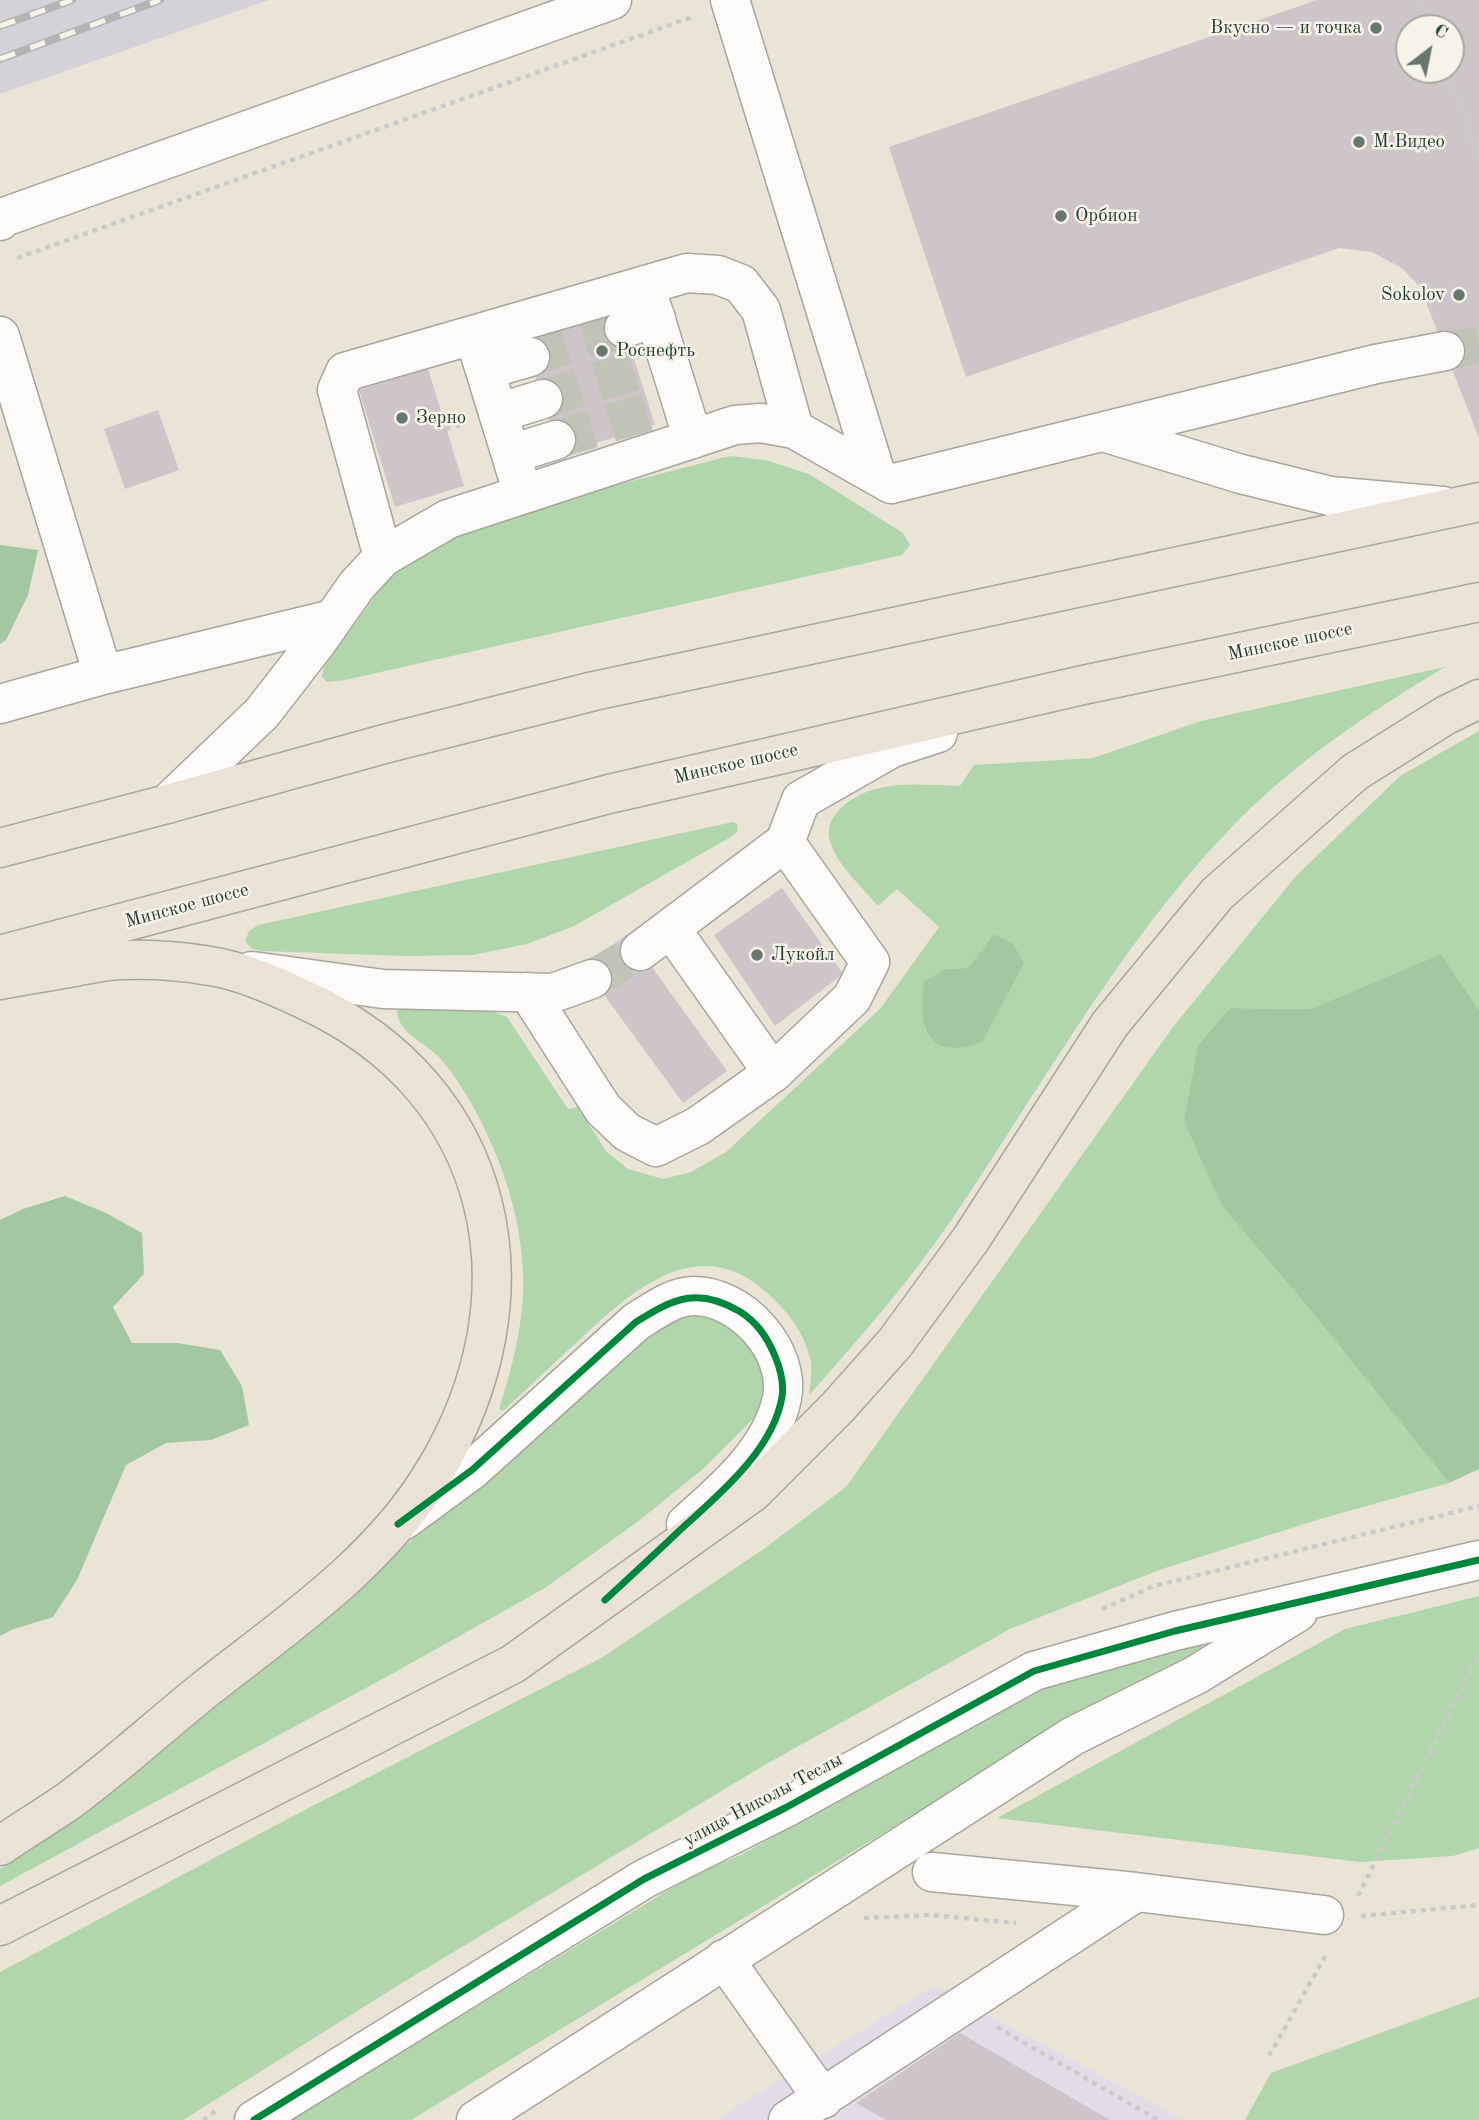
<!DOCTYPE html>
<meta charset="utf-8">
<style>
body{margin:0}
#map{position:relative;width:1479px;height:2120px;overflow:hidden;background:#e9e4d6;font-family:"Old Standard TT",serif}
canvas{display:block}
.north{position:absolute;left:1395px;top:14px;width:70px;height:70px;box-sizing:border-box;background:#f7f3e8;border:2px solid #a1aaa0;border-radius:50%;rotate:32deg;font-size:19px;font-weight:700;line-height:28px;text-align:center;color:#1f3d34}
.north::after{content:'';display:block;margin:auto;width:24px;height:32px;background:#66776d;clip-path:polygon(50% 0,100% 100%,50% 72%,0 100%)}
</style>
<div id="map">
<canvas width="1479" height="2120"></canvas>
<div class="north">С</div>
</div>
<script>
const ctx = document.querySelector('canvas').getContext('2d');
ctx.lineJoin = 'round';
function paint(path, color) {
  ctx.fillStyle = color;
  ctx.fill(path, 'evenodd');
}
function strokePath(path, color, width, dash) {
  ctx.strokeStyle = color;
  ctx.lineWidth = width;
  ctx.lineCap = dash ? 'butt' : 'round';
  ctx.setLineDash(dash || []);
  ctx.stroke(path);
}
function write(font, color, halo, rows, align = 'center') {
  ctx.font = font + ' "Old Standard TT",serif';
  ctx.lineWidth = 5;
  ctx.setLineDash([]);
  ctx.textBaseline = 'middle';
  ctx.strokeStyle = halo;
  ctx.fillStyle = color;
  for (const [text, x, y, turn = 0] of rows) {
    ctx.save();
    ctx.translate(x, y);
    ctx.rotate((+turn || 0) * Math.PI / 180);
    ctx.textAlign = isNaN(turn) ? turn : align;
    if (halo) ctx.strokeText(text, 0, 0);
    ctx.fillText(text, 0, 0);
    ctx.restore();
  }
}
paint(new Path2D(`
 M934 1986 1183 2120H715Z`), '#e2dce8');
paint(new Path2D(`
 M0 0H269L0 94Z`), '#d4d1d9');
paint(new Path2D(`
 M730 456 766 460 809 474 903 533 910 545 902 555 345 680 327 682 322 677 324 667 375 596 397 569 483 519Z
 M1445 667C1368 713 1289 766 1227 832 1117 948 1041 1088 952 1219 910 1281 859 1339 809 1395 810 1384 813 1369 810 1358 804 1332 787 1311 767 1293 698 1229 630 1292 577 1342 552 1365 528 1388 503 1411L499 1409C513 1365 525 1319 523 1273 521 1213 499 1152 470 1101 461 1086 451 1070 439 1057 428 1045 407 1037 400 1022 396 1014 397 1009 400 1001L476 1004 507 1017 568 1109 578 1107 606 1151 628 1169 663 1179 691 1172 726 1152 880 1009 939 927 897 889 878 906C862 886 837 866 830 841 826 828 832 816 842 807 875 778 919 785 960 786L974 765 1093 758 1201 721ZM994 935 924 1031 945 969 968 968Z
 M1479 731V1010L1441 954 1310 1009 1230 1008 1222 1206 1317 1318 1449 1483 1320 1519 1162 1569 1012 1628 768 1763 402 1983 183 2120H0V1972L295 1815 603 1657 765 1548 846 1487 1173 1027 1296 876 1400 776Z
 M733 822 738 825 737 832 729 838 574 926 527 944 473 955 406 956 260 951 251 948 245 941 249 931 258 925Z
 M689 1315H708L726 1321 754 1346 765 1382 762 1401 754 1418 704 1468 640 1520 545 1588 388 1676 0 1886V1869L291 1644 547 1423 632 1347 670 1320Z
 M1479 1596V1848L1453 1856 1360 1862 997 1818 1345 1629Z
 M1203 1642V1649L1198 1653 1114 1693 411 2120H290L695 1874 743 1854 1006 1703 1105 1667Z
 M1479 1997V2120H1245L1271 2073Z`), '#b1d6ab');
paint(new Path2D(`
 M0 545 38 550 28 595 6 640 0 644Z
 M994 934 1013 944 1024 963 982 1042C929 1062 917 1029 924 982L945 969 968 968Z
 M1441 954 1479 1010V1469L1449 1483 1317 1318 1222 1206 1184 1121 1198 1046 1230 1008 1310 1009Z
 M65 1196 106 1213 142 1233 144 1274 113 1307 132 1343H177L220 1350 242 1386 249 1425 211 1440 166 1443 126 1465 77 1580 53 1617 11 1630 0 1636V1220L23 1209Z`), '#a3c7a0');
paint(new Path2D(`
 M1317 0H1479V438L1420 287 1402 268 1372 252 1339 248 966 377 889 147ZM1409 28H1451V70H1409Z
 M618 308 655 425 560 454 523 337Z
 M428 369 464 486 395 507 359 390Z
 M158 410 179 470 125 489 104 429Z
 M782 888 843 974 775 1026 714 935Z
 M628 934 727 1071 683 1103 583 966Z
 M960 2033 1110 2120H886L856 2103Z`), '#cec5ca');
strokePath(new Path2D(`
 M1445 351 1479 345
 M530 357 624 328
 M543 399 637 370
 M556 440 650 411
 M592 979 640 951`), '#c1c3b6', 38, [38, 19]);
const minor = new Path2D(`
 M730 0 876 474
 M0 221 4 217 612 0
 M645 285 693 439
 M624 328 656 318
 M474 335 523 494
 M0 336 103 675 333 619
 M485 370 530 357
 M498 413 543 399
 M1103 432 1241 474 1330 496 1443 506
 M511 454 556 440
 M383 557 337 390 345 372 687 273 718 275 741 284 761 310 794 429
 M0 704 103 675
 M167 804 262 713 317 642 357 585 383 557 448 519 735 425 761 423 794 429 891 484 1376 364 1445 351
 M671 929 773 1073
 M640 951 785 842 801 800 892 748 938 733
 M252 971 383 989 553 993 592 979
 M528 992 603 1109 627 1132 656 1147 698 1126 773 1073 852 998 870 962 785 842
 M404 1520 472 1470 636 1322C654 1311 673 1296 694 1296 742 1296 791 1351 782 1398 771 1451 724 1490 686 1524
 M932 1872 1136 1892 1324 1915
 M724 1959 823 2099
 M254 2120 644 1879 785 1808 1034 1671 1175 1631 1479 1560
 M476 2120 1073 1736 1196 1675 1298 1612
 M788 2120 1136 1892`);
const major = new Path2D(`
 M0 980C26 975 53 971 79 966 93 964 108 960 122 960 150 959 182 961 210 966 239 970 278 987 305 1000 500 1089 541 1296 434 1472 379 1564 285 1626 203 1691 157 1728 114 1768 67 1802 45 1817 22 1831 0 1846
 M0 1926 513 1664 753 1492 838 1407 895 1343 971 1239 1110 1024 1217 894 1355 772 1446 715 1479 699`);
const highway = new Path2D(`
 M0 848 167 804 388 743 594 691 1479 502
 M0 955 609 794 1083 685 1479 602`);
strokePath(minor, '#a5a69d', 41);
strokePath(major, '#a5a69d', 41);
strokePath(highway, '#a5a69d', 41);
strokePath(new Path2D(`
 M1421 0 1431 28
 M1447 70 1479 157
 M17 258 695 16
 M446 429 462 424
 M1102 1609 1154 1586 1479 1506
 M1358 1896 1479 1654
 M1361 1916 1479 1905
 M864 1918 931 1915 1016 1923
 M997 2027 1158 2120
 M1269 2056 1327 1953
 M203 2120 216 2111`), '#cacbc8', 4.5, [5, 5]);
strokePath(minor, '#fcfbf9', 38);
strokePath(major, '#eae2d6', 38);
strokePath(highway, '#eae2d6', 38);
const rail = new Path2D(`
 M0 26 72 0
 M0 59 160 0`);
strokePath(rail, '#b3b5b2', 8);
strokePath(rail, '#f7f3e8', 5, [16]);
strokePath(new Path2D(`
 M398 1524 472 1470 636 1322C674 1298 698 1287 739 1311 757 1322 767 1337 775 1356 780 1368 784 1384 782 1397 773 1451 717 1496 679 1531 655 1554 630 1577 605 1600
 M254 2120 644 1879 785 1808 1034 1671 1175 1631 1479 1560`), '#00873e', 7);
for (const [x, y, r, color] of [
 [1376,28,7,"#66776d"],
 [1359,142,7,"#66776d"],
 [1061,216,7,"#66776d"],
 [1459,295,7,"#66776d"],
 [602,351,7,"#66776d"],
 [402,418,7,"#66776d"],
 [757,955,7,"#66776d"]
]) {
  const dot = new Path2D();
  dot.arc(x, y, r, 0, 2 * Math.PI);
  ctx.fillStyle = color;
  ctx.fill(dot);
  strokePath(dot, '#f7f3e8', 2.5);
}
write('19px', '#1f3d34', '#f7f3e8', [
 ["Вкусно — и точка",1362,28,"right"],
 ["М.Видео",1373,142],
 ["Орбион",1075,216],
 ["Sokolov",1445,295,"right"],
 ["Роснефть",616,351],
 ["Зерно",416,418],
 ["Лукойл",771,955]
], 'left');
write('19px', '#1f3d34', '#f7f3e8', [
 ["Минское шоссе",1290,642,-12],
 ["Минское шоссе",736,764,-13],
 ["Минское шоссе",187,906,-15],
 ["улица Николы Теслы",763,1800,-28]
]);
</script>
